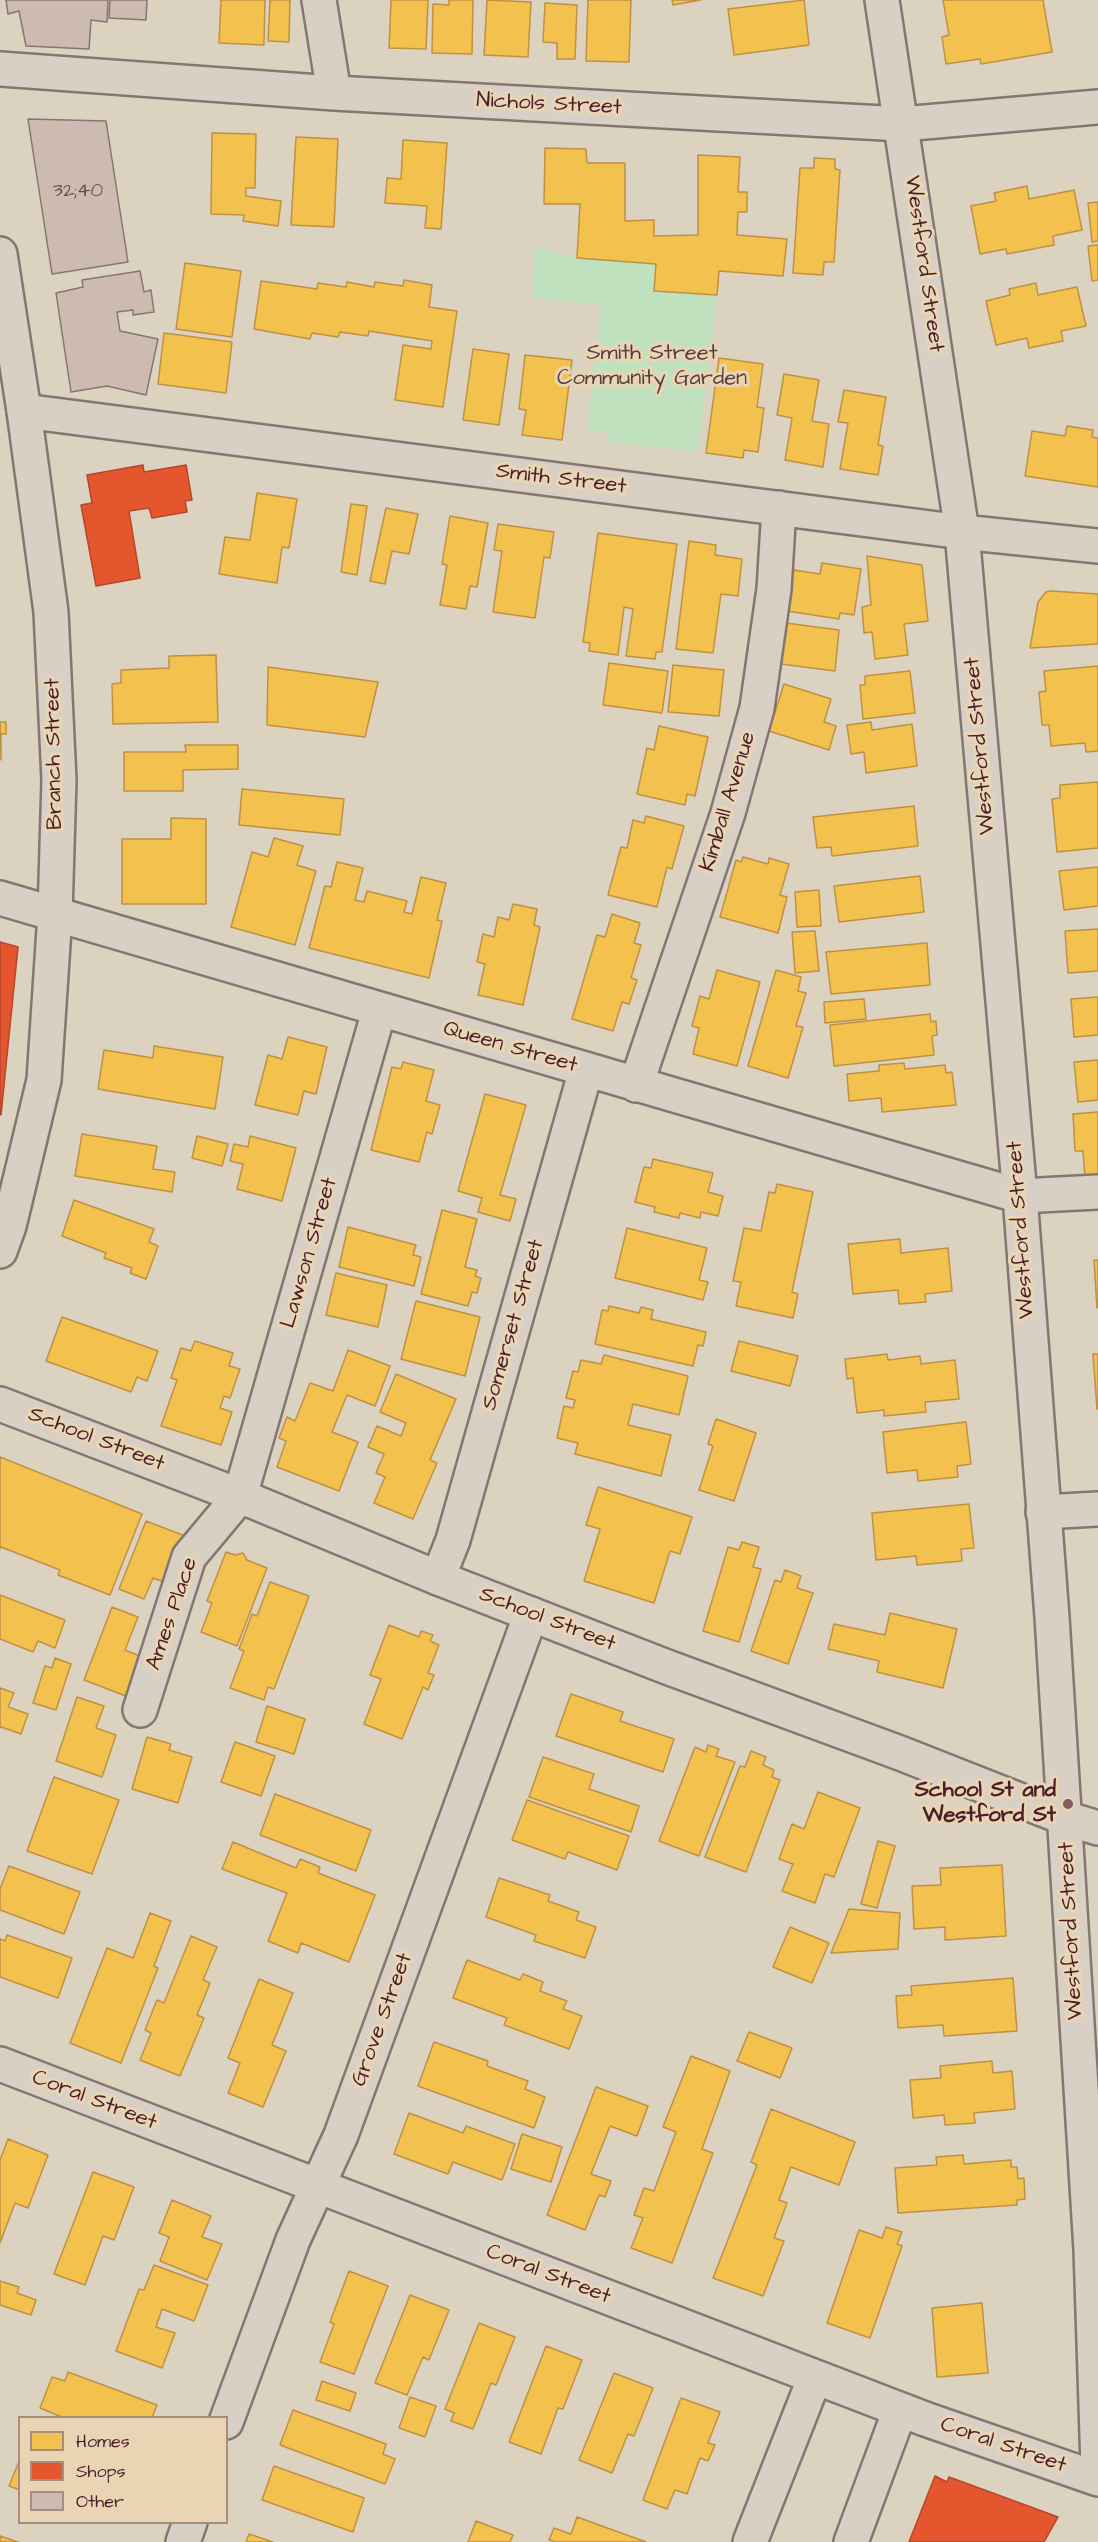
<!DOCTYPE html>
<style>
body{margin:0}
#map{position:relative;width:1098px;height:2542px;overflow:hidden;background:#dcd2c0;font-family:"Architects Daughter",sans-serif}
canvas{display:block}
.legend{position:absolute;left:18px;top:2416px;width:210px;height:108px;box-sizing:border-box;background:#e9d5b3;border:2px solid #a98c7d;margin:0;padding:8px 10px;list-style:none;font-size:18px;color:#4a1f2b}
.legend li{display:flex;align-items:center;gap:12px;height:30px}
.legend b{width:30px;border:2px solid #a98c7d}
</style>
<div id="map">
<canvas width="1098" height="2542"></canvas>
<ul class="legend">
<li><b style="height:16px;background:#f2c14e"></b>Homes</li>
<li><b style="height:16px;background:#e4572e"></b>Shops</li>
<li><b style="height:16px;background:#cdbbb2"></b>Other</li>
</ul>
</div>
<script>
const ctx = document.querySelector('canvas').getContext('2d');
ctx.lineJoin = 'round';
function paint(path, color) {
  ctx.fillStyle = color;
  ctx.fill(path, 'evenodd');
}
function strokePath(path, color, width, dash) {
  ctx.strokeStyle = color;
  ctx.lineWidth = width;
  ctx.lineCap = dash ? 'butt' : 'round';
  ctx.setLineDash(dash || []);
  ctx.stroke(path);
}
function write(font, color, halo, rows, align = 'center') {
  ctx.font = font + ' "Architects Daughter",sans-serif';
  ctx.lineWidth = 6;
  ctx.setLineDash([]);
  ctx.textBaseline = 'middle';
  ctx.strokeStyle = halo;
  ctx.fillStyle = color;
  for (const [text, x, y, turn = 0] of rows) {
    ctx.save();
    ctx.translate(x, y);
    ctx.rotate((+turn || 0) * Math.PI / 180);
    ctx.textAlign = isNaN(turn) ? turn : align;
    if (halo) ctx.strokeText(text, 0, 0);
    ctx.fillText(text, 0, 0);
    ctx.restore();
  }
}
paint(new Path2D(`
 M535 247 577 258 656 264 654 291 717 295 698 452 606 442 608 432 587 429 601 305 532 298Z`), '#bfe1bd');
const homes = new Path2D(`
 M221 0H265L264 45 219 43Z
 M270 0H290L289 42 268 41Z
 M391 0H428L426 49 389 48Z
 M449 0H473L472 54 432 53 433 4 449 5Z
 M487 0 531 2 528 57 484 55Z
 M588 0H631L629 62 586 61Z
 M672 0H701L673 5Z
 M804 0 809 45 734 55 728 9Z
 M943 0H1043L1052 52 981 64 980 59 946 64 942 37 949 35Z
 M545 3 577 5 575 59H557V43L543 42Z
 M212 133 256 134 255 188H246V196L281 201 278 226 243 221 244 215 211 214Z
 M296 137 338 139 334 227 291 225Z
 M403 140 447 143 441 229 425 228 427 206 385 203 387 178 401 179Z
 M545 148 586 149 587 163H625V221L654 220V236L698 235V155L740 157 738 192H747V212H738L737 235 787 239 783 276 719 271 717 295 654 291 656 264 577 258 580 204H544Z
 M814 158 835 159V169L840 170 834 262H824L823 275 793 273 800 168H814Z
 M1027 186 1029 199 1074 190 1082 230 1053 236 1054 245 1007 254 1006 249 980 254 971 206 996 201 994 193Z
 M1098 202V241L1092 242 1088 203Z
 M1098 245V280L1092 281 1088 246Z
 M185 263 241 271 232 337 176 329Z
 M404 280 432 285 429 307 457 311 443 407 395 400 403 345 431 349 432 341 369 331 368 336 340 332 338 337 312 333 310 339 254 329 261 281 317 289 318 283 346 287 347 282 374 287 375 282 403 286Z
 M1036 283 1038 295 1077 287 1086 326 1061 331 1063 341 1029 348 1027 338 996 345 986 301 1010 295 1009 289Z
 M164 333 232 342 226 393 158 384Z
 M473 349 509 354 499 425 463 420Z
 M525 355 572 360 562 440 522 435 526 410 519 409Z
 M719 358 763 364 757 407 764 408 758 452 744 450 743 458 706 453Z
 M784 374 819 380 812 421 829 424 823 467 785 460 792 418 777 415Z
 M844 390 886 397 878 445 883 446 878 475 840 469 848 423 838 422Z
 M1067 426 1093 430 1092 437 1098 438V487L1025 476 1032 431 1065 436Z
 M257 493 297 499 289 548 282 547 277 583 219 574 225 537 250 540Z
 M351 504 367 506 357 575 341 572Z
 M386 508 418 514 409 554 392 551 385 584 370 581Z
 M450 516 488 523 477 587 470 586 466 609 440 605 447 565 442 564Z
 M498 524 554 532 550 558 544 557 535 618 493 612 502 551 494 550Z
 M598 533 677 544 662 652H656L655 659 626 656 633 609 624 607 618 655 589 651 590 643 583 642Z
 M689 541 716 545 715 555 742 559 738 596 721 594 713 653 676 649Z
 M867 556 922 565 928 621 904 624 908 655 875 659 872 632 864 633 862 607 871 605Z
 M822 563 861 569 854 615 840 613 839 619 787 611 794 570 820 574Z
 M1051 591 1098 594V644L1030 648 1038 602 1046 592Z
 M786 623 839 630 835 671 781 664Z
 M216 655 218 722 113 724 112 684 121 683V670L169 668V656Z
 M609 663 668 671 662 713 603 705Z
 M673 665 724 670 719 716 668 712Z
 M1098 666V751L1086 752 1085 743 1051 746 1049 725H1042L1039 692 1046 691 1044 671Z
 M268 667 378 682 365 737 267 725Z
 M910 671 915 713 863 719 860 685H865V676Z
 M784 684 831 699 824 722 836 726 829 750 769 731Z
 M0 722H6V734H1V760Z
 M871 722 872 730 912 724 917 766 866 773 864 752 851 754 847 725Z
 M659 726 708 737 695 796 687 794 685 805 637 794 647 748 654 750Z
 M185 745H238V769L183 770V791H124V752H186Z
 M1098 782V848L1057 852 1052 799 1060 798V785Z
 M242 789 344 799 340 835 239 825Z
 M914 806 918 846 832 856 831 847 817 848 813 817Z
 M646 816 684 826 672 869 667 867 657 907 608 895 621 847 627 848 633 820 644 823Z
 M171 818 206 819V904H122V839H171Z
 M274 838 303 846 297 865 316 871 295 945 231 927 252 852 268 857Z
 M743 857 768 864 769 858 789 864 780 895 787 897 778 933 720 917 736 860 741 862Z
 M337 862 363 868 355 900 364 902 367 891 407 901 404 912 412 914 421 877 446 883 437 920 442 921 429 978 309 948 325 886 331 887Z
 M1098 867V906L1064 910 1059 871Z
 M920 876 924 912 839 922 834 886Z
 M819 890 821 926 797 927 795 892Z
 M513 904 537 909 534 925 540 927 523 1005 478 995 485 964 477 962 483 934 494 937 498 917 509 920Z
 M612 914 640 923 634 943 641 945 631 978 637 980 629 1004 622 1002 613 1031 572 1019 597 935 605 937Z
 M1098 929V971L1068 973 1065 931Z
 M815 931 819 971 795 973 792 932Z
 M927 943 930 985 831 994 826 952Z
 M717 970 760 982 737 1066 693 1054 699 1028 692 1026 700 996 709 999Z
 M776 970 801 977 798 991 806 993 796 1026 803 1027 788 1078 748 1066Z
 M1098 997V1035L1074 1037 1071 999Z
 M864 999 866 1019 825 1023 824 1002Z
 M930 1014 931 1022 936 1021 937 1035 932 1036 934 1055 834 1066 830 1025Z
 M288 1037 327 1047 316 1094 304 1091 298 1115 255 1105 268 1055 282 1059Z
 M154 1046 223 1057 215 1109 98 1089 104 1050 153 1058Z
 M1098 1060V1100L1078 1102 1074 1062Z
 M403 1062 434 1070 426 1101 440 1105 432 1134 427 1132 419 1162 371 1150 392 1067 401 1069Z
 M904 1063 905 1069 945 1065 946 1073 952 1072 956 1105 882 1112 881 1098 849 1101 847 1074 879 1071V1065Z
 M485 1094 526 1105 500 1195 516 1199 510 1221 478 1212 482 1198 458 1191Z
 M1098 1112V1177L1085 1178 1083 1151H1075L1073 1114Z
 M82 1134 157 1146 153 1169 175 1172 172 1192 75 1176Z
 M197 1136 228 1144 222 1166 192 1158Z
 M250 1136 296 1148 282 1201 237 1189 243 1164 230 1161 234 1144 248 1147Z
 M653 1159 713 1173 708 1192 723 1196 718 1216 701 1212 700 1218 680 1213 679 1218 654 1212 655 1207 635 1202 644 1167 651 1168Z
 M777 1184 813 1192 792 1292 798 1294 793 1318 736 1306 741 1282 733 1281 744 1228 761 1231 769 1192 775 1193Z
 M74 1200 154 1229 149 1242 158 1246 146 1279 130 1273 132 1268 104 1258 106 1253 62 1236Z
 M442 1210 477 1219 465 1267 477 1270 475 1276 481 1278 477 1293 472 1292 468 1306 421 1294Z
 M348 1227 416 1245 413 1255 421 1257 414 1286 339 1267Z
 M627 1228 707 1248 699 1280 708 1282 703 1300 615 1278Z
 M900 1239 901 1253 948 1248 952 1291 925 1294 926 1302 899 1304 898 1290 853 1294 848 1244Z
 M1094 1260H1098V1307L1097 1308Z
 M336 1273 387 1285 378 1327 326 1315Z
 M416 1301 480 1317 465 1376 401 1359Z
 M609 1306 639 1313 641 1307 653 1310 651 1319 706 1332 703 1346 698 1345 693 1366 595 1344 602 1310 608 1311Z
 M62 1317 158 1351 147 1381 137 1377 131 1392 46 1361Z
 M195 1341 233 1353 229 1366 240 1369 230 1398 224 1396 220 1408 232 1412 221 1445 161 1426 177 1380 171 1378 181 1348 191 1351Z
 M739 1341 798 1356 790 1386 731 1371Z
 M348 1350 390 1366 375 1406 347 1395 332 1432 358 1442 339 1491 277 1467 286 1441 279 1438 287 1417 295 1421 310 1383 333 1391Z
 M887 1354 888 1360 920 1356 921 1364 955 1360 959 1399 925 1402 926 1412 884 1416V1410L857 1413 853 1378 847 1379 845 1359Z
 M1093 1354H1098V1409H1097Z
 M604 1355 688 1376 679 1415 633 1404 628 1425 671 1435 661 1476 575 1454 578 1443 557 1438 564 1406 573 1408 575 1400 566 1398 573 1371 578 1372 581 1360 601 1364Z
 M396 1374 456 1399 430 1460 437 1463 413 1519 374 1503 385 1477 376 1473 384 1454 368 1447 377 1426 401 1436 406 1423 380 1412Z
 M716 1419 756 1433 734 1501 699 1490 713 1446 708 1444Z
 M966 1422 971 1464 957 1466 958 1477 918 1481 917 1470 887 1473 883 1432Z
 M0 1457 142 1514 110 1595 58 1575 60 1570 1 1547 0 1549Z
 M598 1487 692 1517 680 1554 670 1551 654 1603 584 1581 600 1529 586 1525Z
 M969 1504 974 1548 961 1549 962 1561 917 1565 916 1556 876 1560 872 1513Z
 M146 1521 185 1536 167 1583 153 1578 144 1599 119 1589Z
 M742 1542 759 1547 753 1567 761 1569 739 1642 703 1631 728 1547 739 1550Z
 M226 1552 235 1555 243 1553 247 1560 267 1568 237 1646 201 1632 212 1603 207 1601Z
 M785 1570 801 1576 797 1588 813 1593 788 1664 751 1651 775 1580 781 1582Z
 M270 1582 309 1596 274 1689 268 1687 264 1700 230 1688 244 1651 239 1649 252 1614 257 1616Z
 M0 1595 65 1620 55 1648 38 1641 33 1652 0 1639Z
 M112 1607 138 1617 125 1650 145 1658 131 1698 84 1680Z
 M890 1613 957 1629 943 1688 877 1672 879 1661 828 1649 834 1624 885 1635Z
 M389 1625 419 1637 421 1631 433 1635 430 1641 439 1645 428 1673 434 1675 428 1690 423 1687 402 1739 364 1724 381 1679 370 1675Z
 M55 1658 71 1664 56 1710 33 1703 45 1666 52 1668Z
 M0 1688 14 1693 8 1707 28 1714 21 1734 1 1727 0 1728Z
 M571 1694 623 1712 620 1721 674 1739 663 1772 556 1736Z
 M77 1697 104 1706 96 1728 116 1735 102 1777 56 1761Z
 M267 1706 305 1719 294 1754 256 1742Z
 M147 1737 171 1744 169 1750 192 1757 178 1803 132 1789Z
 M235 1742 275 1756 261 1796 221 1782Z
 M708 1745 719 1749 716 1756 735 1762 699 1856 659 1841 695 1747 706 1752Z
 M751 1751 766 1757 763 1765 774 1770 772 1777 780 1780 746 1872 705 1857 740 1766 745 1767Z
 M543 1757 594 1774 589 1789 639 1806 631 1832 529 1797Z
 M54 1777 119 1800 92 1874 27 1851Z
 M818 1792 860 1808 834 1877 825 1874 815 1903 782 1891 793 1864 779 1859 792 1824 804 1829Z
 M275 1794 371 1830 356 1871 260 1835Z
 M527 1800 629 1836 617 1870 568 1852 565 1859 512 1840Z
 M878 1841 895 1846 877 1908 861 1904Z
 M233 1842 296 1868 300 1859 320 1867 318 1873 375 1895 349 1962 301 1943 298 1953 268 1941 287 1893 222 1869Z
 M1002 1865 1006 1936 945 1940V1927L914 1929 912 1886 941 1885 940 1868Z
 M9 1866 80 1892 64 1934 0 1910V1889Z
 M499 1878 550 1895 548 1901 579 1912 576 1920 596 1927 585 1958 534 1941 536 1935 486 1917Z
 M849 1909 900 1913 898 1949 831 1953Z
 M150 1913 171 1921 154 1966 158 1968 121 2063 70 2043 107 1948 133 1958Z
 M790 1927 829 1943 812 1983 773 1967Z
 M7 1935 72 1958 58 1998 0 1977V1939L5 1941Z
 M191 1936 217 1947 203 1980 210 1983 197 2015 204 2018 180 2076 140 2060 151 2033 145 2030 157 2000 164 2003Z
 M467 1960 520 1980 523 1974 543 1982 540 1991 567 2001 563 2009 582 2016 569 2049 504 2025 507 2018 453 1998Z
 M1013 1978 1017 2031 944 2036 943 2025 898 2028 896 1996 912 1995 911 1986Z
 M259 1979 293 1993 272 2045 286 2051 263 2107 228 2093 240 2063 228 2058Z
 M749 2032 792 2048 780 2078 737 2061Z
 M434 2042 488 2061 487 2066 528 2081 525 2089 545 2097 534 2128 418 2086Z
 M691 2056 730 2071 702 2149 713 2153 672 2263 631 2248 643 2218 634 2215 644 2188 654 2191 676 2132 663 2127Z
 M992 2061 993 2073 1012 2071 1015 2109 974 2113 975 2123 945 2125 944 2115 913 2118 910 2080 941 2078 940 2066Z
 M596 2087 648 2106 637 2136 610 2126 591 2174 611 2181 605 2197 599 2195 585 2230 547 2215Z
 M771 2109 855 2142 839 2185 791 2167 779 2200 787 2203 774 2238 784 2241 763 2296 713 2278 757 2165 751 2162Z
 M409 2113 463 2133 466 2126 515 2144 502 2180 453 2162 448 2174 394 2154Z
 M522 2134 562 2147 551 2182 511 2169Z
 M8 2139 48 2155 28 2208 15 2203 0 2243V2160Z
 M963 2155 964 2164 1011 2160V2167H1017L1018 2179 1024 2178 1025 2199 1017 2200V2205L898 2213 895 2168 937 2165 936 2157Z
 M93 2172 134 2187 114 2240 103 2236 85 2285 54 2274Z
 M172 2200 211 2216 202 2237 222 2244 207 2280 160 2261 169 2237 159 2233Z
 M886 2227 902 2232 897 2244 902 2246 870 2338 827 2323 859 2230 882 2238Z
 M154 2265 208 2285 194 2321 162 2309 156 2327 175 2333 162 2368 116 2351 139 2289 144 2290Z
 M349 2271 388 2286 354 2374 320 2362 334 2324 330 2322Z
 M0 2281 19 2287 17 2293 36 2300 31 2315 0 2305Z
 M410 2295 449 2310 429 2360 423 2357 407 2395 375 2383Z
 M982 2303 988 2373 937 2377 932 2308Z
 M479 2323 515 2337 496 2385 491 2383 473 2429 451 2421 454 2413 445 2409Z
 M546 2346 582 2360 563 2409 558 2408 541 2454 509 2442Z
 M68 2372 157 2405 152 2418H64L40 2408 52 2377 65 2381Z
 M614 2373 653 2388 634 2436 628 2434 612 2473 579 2460Z
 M322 2381 356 2393 350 2411 316 2400Z
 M410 2397 436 2406 425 2437 399 2428Z
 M681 2398 720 2412 708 2443 715 2445 708 2461 700 2458 687 2494 675 2490 667 2509 643 2500Z
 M293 2410 386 2444 383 2454 395 2459 385 2484 280 2445Z
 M20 2459V2490L9 2486Z
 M274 2466 364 2498 353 2532 262 2500Z
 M577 2517 646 2542H556L549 2540 554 2528 571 2534Z
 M476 2521 513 2535 510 2542H468Z
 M249 2534 273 2542H246Z
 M0 2536 18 2542H0Z`);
paint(homes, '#f2c14e');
strokePath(homes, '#c09044', 1.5);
const shops = new Path2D(`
 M143 465 144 472 186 465 192 500 185 501 187 512 152 518 149 508 129 511 140 578 96 586 81 505 92 503 87 475Z
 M0 942 18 947 1 1115 0 1114Z
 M935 2476 947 2482 949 2477 1058 2517 1044 2542H909Z`);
paint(shops, '#e4572e');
strokePath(shops, '#b6462d', 1.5);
const building = new Path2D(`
 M6 0H108L107 22 91 20 89 49 26 46 19 11 8 14Z
 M110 0H147L146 20 109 18Z
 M28 119 106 121 128 262 52 274Z
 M140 271 144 292 151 290 154 312 133 315V310L117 312 120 331 158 339 146 395 107 386 71 392 56 293 83 287 82 280Z`);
paint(building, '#cdbbb2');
strokePath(building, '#847771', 1.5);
const street = new Path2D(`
 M319 0 334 93
 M0 69 334 93 902 124 1098 107
 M24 411 962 532 1098 546
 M0 898 1020 1196 1098 1192
 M636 1085 728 813 757 708 774 589 779 508
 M1043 1512 1098 1509
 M438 1578 453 1540 586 1070
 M140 1710 189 1557 240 1496 379 1011
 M0 2064 925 2419 1098 2479
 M226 2422 293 2240 341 2135 531 1614
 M183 2542 190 2522
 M750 2542 815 2377
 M851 2542 900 2410`);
const secondary = new Path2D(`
 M882 0 962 532 1020 1196 1052 1617 1091 2250 1098 2467
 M0 254 24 411 51 612 59 780 55 914 44 1080 9 1226 0 1251
 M0 1404 240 1496 438 1578 667 1667 900 1753 1065 1818 1098 1828`);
strokePath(street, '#847771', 38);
strokePath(secondary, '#847771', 38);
strokePath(street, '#d8d0c4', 33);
strokePath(secondary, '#d8d0c4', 33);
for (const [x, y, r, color] of [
 [1068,1804,6,"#7d5e5f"]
]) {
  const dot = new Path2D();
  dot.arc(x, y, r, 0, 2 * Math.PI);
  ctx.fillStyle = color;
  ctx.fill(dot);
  strokePath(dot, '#e9d5b3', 2);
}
write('20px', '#6e4a50', null, [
 ["32;40",78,192]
]);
write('22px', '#4a1f2b', '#e9d5b3', [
 ["Nichols Street",549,105,3],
 ["Westford Street",923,264,82],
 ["Smith Street",561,480,7],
 ["Westford Street",981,746,-95],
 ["Branch Street",55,754,-91],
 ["Kimball Avenue",729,802,-73],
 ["Queen Street",510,1048,16],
 ["Westford Street",1022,1230,-94],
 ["Lawson Street",310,1253,-74],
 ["Somerset Street",514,1325,-74],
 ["School Street",96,1440,21],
 ["Ames Place",173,1614,-71],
 ["School Street",547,1620,21],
 ["Westford Street",1072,1931,-93],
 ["Grove Street",383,2020,-70],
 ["Coral Street",94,2101,21],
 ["Coral Street",548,2275,21],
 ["Coral Street",1003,2446,19]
]);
write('22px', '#583e40', '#e9d5b3', [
 ["Smith Street",652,354],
 ["Community Garden",652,379]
]);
write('bold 22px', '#4a1f2b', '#e9d5b3', [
 ["School St and",1056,1791],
 ["Westford St",1056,1816]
], 'right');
</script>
